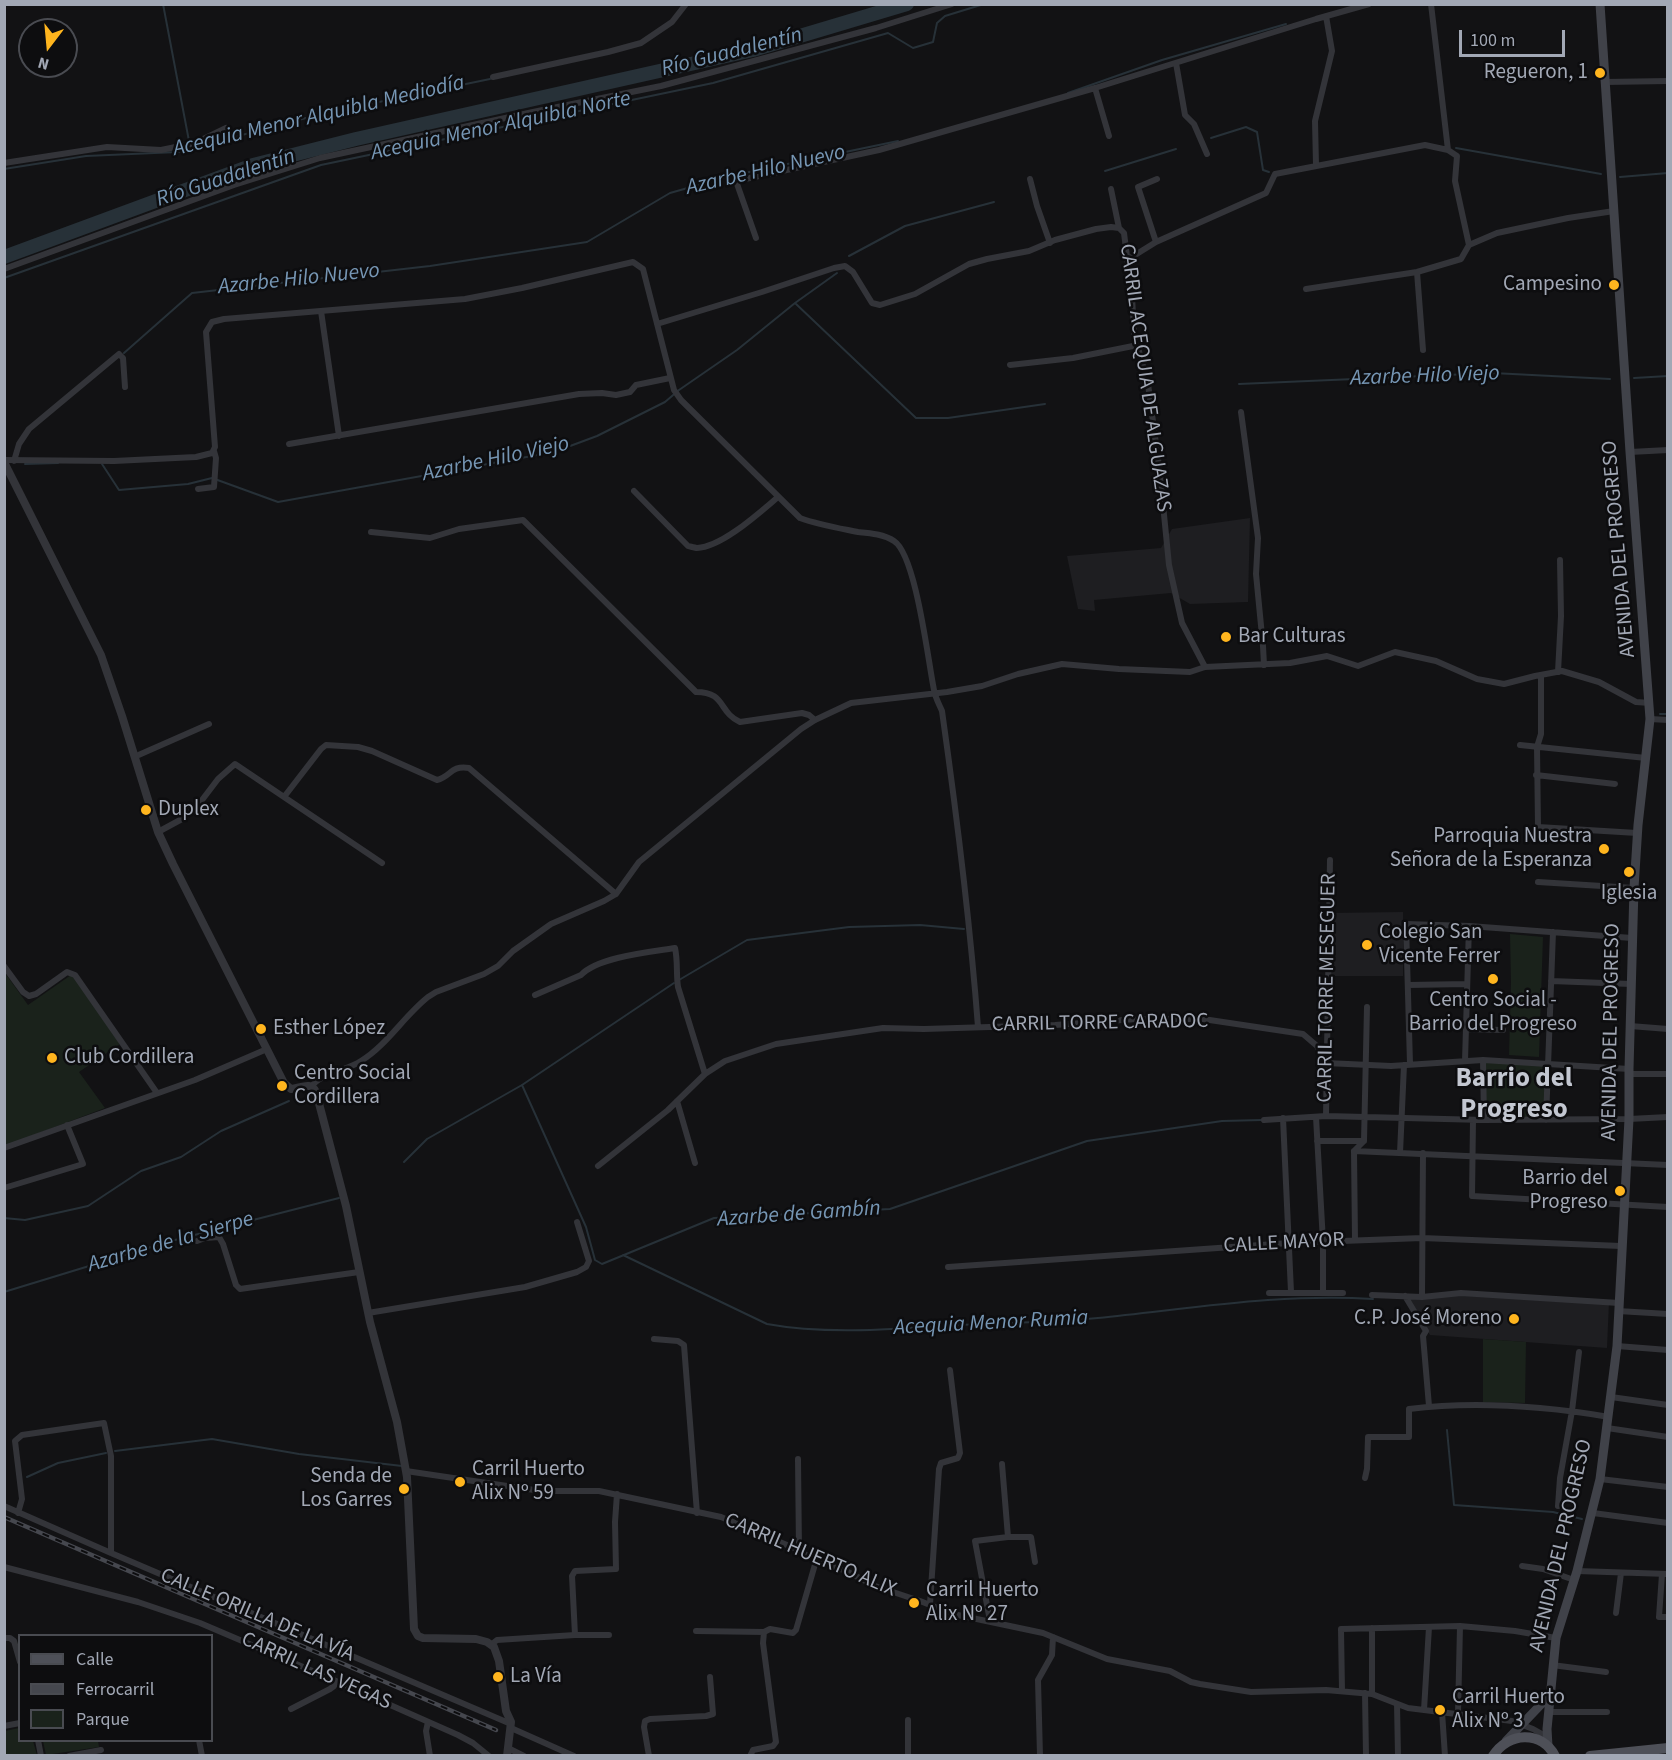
<!DOCTYPE html>
<meta charset="utf-8">
<style>
body{margin:0}
#map{position:relative;width:1672px;height:1760px;overflow:hidden;background:#121214;font-family:"Source Sans 3",sans-serif}
canvas{display:block}
.frame{position:absolute;inset:0;border:6px solid #a2a8b5;pointer-events:none}
.legend{position:absolute;left:18px;top:1634px;width:195px;height:108px;box-sizing:border-box;background:#0d0d0f;border:2px solid #494b51;margin:0;padding:8px 10px;list-style:none;font-size:18px;color:#a2a8b5}
.legend li{display:flex;align-items:center;gap:12px;height:30px}
.legend b{width:30px;border:2px solid #494b51}
.north{position:absolute;left:18px;top:18px;width:60px;height:60px;box-sizing:border-box;background:#0d0d0f;border:2px solid #494b51;border-radius:50%;rotate:196deg;font-size:16px;font-weight:700;line-height:24px;text-align:center;color:#a2a8b5}
.north::after{content:'';display:block;margin:auto;width:21px;height:27px;background:#ffb51e;clip-path:polygon(50% 0,100% 100%,50% 72%,0 100%)}
.scale{position:absolute;left:1459px;top:30px;width:106px;height:27px;box-sizing:border-box;border:3px solid #a2a8b5;border-top:0;padding-left:8px;font-size:18px;line-height:21px;white-space:nowrap;color:#a2a8b5;-webkit-text-stroke:4px #0d0d0f;paint-order:stroke}
</style>
<div id="map">
<canvas width="1672" height="1760"></canvas>
<div class="frame"></div>
<ul class="legend">
<li><b style="height:8px;background:#4e5058"></b>Calle</li>
<li><b style="height:8px;background:#45474e"></b>Ferrocarril</li>
<li><b style="height:16px;background:#1a221b"></b>Parque</li>
</ul>
<div class="north">N</div>
<div class="scale">100 m</div>
</div>
<script>
const ctx = document.querySelector('canvas').getContext('2d');
ctx.lineJoin = 'round';
function paint(path, color) {
  ctx.fillStyle = color;
  ctx.fill(path, 'evenodd');
}
function strokePath(path, color, width, dash) {
  ctx.strokeStyle = color;
  ctx.lineWidth = width;
  ctx.lineCap = dash ? 'butt' : 'round';
  ctx.setLineDash(dash || []);
  ctx.stroke(path);
}
function write(font, color, halo, rows, align = 'center') {
  ctx.font = font + ' "Source Sans 3",sans-serif';
  ctx.lineWidth = 5;
  ctx.setLineDash([]);
  ctx.textBaseline = 'middle';
  ctx.strokeStyle = halo;
  ctx.fillStyle = color;
  for (const [text, x, y, turn = 0] of rows) {
    ctx.save();
    ctx.translate(x, y);
    ctx.rotate((+turn || 0) * Math.PI / 180);
    ctx.textAlign = isNaN(turn) ? turn : align;
    if (halo) ctx.strokeText(text, 0, 0);
    ctx.fillText(text, 0, 0);
    ctx.restore();
  }
}
paint(new Path2D(`
 M1250 518 1248 602 1190 604 1171 593 1094 600 1095 611 1078 609 1067 556 1161 548 1172 529Z
 M1403 912V976H1331L1330 913Z
 M1461 1293 1609 1302 1607 1348 1430 1335 1405 1296Z`), '#1e1e21');
paint(new Path2D(`
 M1510 934 1543 937 1539 1057 1509 1055 1511 982Z
 M5 973 28 1005 71 975 75 978 120 1044 79 1072 105 1108 5 1146Z
 M1483 1060 1547 1063 1546 1120H1484Z
 M1483 1339 1526 1342 1525 1403 1483 1402Z
 M19 1728 20 1740 33 1741 37 1755H5V1731Z
 M43 1741H98L99 1747 46 1755Z`), '#1a221b');
strokePath(new Path2D(`
 M163 4 189 141
 M1068 93 1162 60 1286 24
 M1211 138 1246 127 1257 132 1263 170 1269 172
 M1456 148 1601 174
 M4 169 86 156 178 152 321 114 490 79
 M1105 171 1176 149
 M1620 177 1668 173
 M849 256 905 226 994 202
 M4 278 321 165 713 83 888 33 913 48 933 42 937 23 945 16 984 4
 M795 303 916 418H948L1045 404
 M124 353 192 293 430 266 587 242 670 193 730 176 898 141
 M1634 378 1668 376
 M1239 384 1493 373 1610 379
 M25 464 58 463
 M102 464 119 490 188 484 212 478 278 502 554 452 597 436 665 402 679 390 737 350 795 303 837 273
 M1660 714H1668
 M679 980 747 940 849 927 920 925 964 929
 M522 1085 586 1227 595 1260 602 1264 714 1218 890 1209 1087 1141 1222 1121 1262 1120
 M404 1162 427 1139 522 1085 674 983
 M4 1218 25 1220 88 1206 141 1171 181 1157 221 1131 289 1101
 M623 1255 767 1324C821 1334 885 1330 939 1326 992 1323 1045 1323 1098 1318 1189 1309 1281 1293 1373 1299
 M4 1292 171 1241 339 1198
 M1447 1430 1454 1505 1553 1512 1582 1519
 M115 1451 212 1439 299 1454 402 1466
 M27 1477 58 1463 106 1453`), '#273138', 2);
strokePath(new Path2D(`
 M4 257 253 165 356 139 753 50 907 4`), '#273138', 14);
strokePath(new Path2D(`
 M1431 4 1448 150
 M1176 63 1185 115 1194 124 1207 154
 M493 77 608 52 641 43 672 22 686 4
 M1605 82 1668 81
 M1095 88 1109 136
 M4 163 107 147 161 150 195 143 226 128
 M1316 165 1315 121 1332 51 1326 16
 M1030 179 1037 206 1050 243
 M1111 189 1119 228
 M756 238 736 181 879 150 1095 88 1316 19 1369 4
 M1156 242 1138 187 1157 179
 M1127 260 1156 242 1266 193 1275 174 1425 145 1448 150 1457 156 1455 181 1469 245 1497 233 1568 218 1614 211
 M4 269 234 185 320 158 533 112 661 86 876 28 952 4
 M1417 272 1423 350
 M1306 289 1417 272 1461 259 1469 245
 M321 311 339 436
 M657 324 762 292 834 268 845 266 853 272 872 303 880 305 915 294 969 264 987 259 1029 251 1055 240 1096 229 1111 227 1119 228 1124 233 1132 296 1134 333 1148 384 1160 474 1169 565 1182 623 1205 667
 M1010 365 1073 358 1138 345
 M1241 412 1258 538 1256 574 1263 646 1264 665
 M289 444 579 394 602 393 616 395 630 392 636 385 670 378
 M1630 452 1668 450
 M4 460 114 461 196 457 212 453 215 447 206 332 212 322 224 319 465 299 522 288 633 262 643 269 674 390 681 400 800 518C819 525 838 528 858 532 869 533 884 534 894 541 916 555 928 661 934 690 935 697 939 704 942 711 957 817 970 921 978 1027
 M14 461 19 444 29 429 119 354 123 358 125 387
 M198 489 214 487 216 458 214 451
 M634 491 688 546C689 546 695 548 697 548 722 547 759 513 778 497
 M371 532 430 538 459 529 523 520 696 692C726 692 718 712 740 722L802 713 809 715 815 720
 M1558 672 1561 616 1560 560
 M1541 675V734L1537 747 1538 827 1637 833
 M1650 719 1668 720
 M1520 745 1646 758
 M134 757 209 724
 M1536 775 1615 784
 M284 797 382 863
 M158 832 182 819 199 804 218 779 235 764 284 797 321 749 326 745 358 747 372 751 437 780C451 777 450 765 469 768L616 894
 M1538 882 1634 888
 M4 966 23 992 29 996 36 994 67 972 75 975 157 1093
 M1551 981 1631 984
 M1408 985 1467 984
 M535 995 581 975C598 957 650 952 675 948 678 961 676 974 678 987L705 1074
 M1630 1026 1668 1029
 M1466 1029 1503 1030
 M1483 1060 1484 1120
 M1465 1061 1469 926
 M1410 1064 1406 924 1469 926 1632 938
 M1629 1074H1668
 M312 1086C318 1075 348 1070 361 1061 387 1045 404 1016 428 997L436 992 484 974 498 966 513 951 551 924 604 901 616 894 639 862 801 729 815 720 851 703 947 692 982 686 1018 674 1062 664 1119 669 1190 672 1205 667 1290 663 1327 656 1358 666 1395 652 1436 661 1477 679 1504 684 1535 676 1562 671 1599 682 1636 702 1650 703
 M677 1101 695 1163
 M1326 1116 1330 860
 M1316 1117 1323 1242V1292
 M1283 1118 1291 1292
 M1264 1120 1326 1116 1484 1120 1629 1119 1668 1117
 M1473 1120 1472 1196 1668 1207
 M1546 1120 1553 932
 M1317 1141H1364
 M4 1148 195 1080 267 1049
 M1354 1151 1668 1165
 M1354 1151 1364 1141 1367 1007
 M1354 1151 1355 1240
 M1400 1153 1404 1065
 M598 1166 668 1110 705 1074 725 1061 776 1044 883 1028 924 1029 1055 1025 1136 1019H1203L1303 1034 1317 1046 1326 1063 1391 1066 1483 1060 1629 1069
 M4 1188 83 1164 67 1125
 M197 1241 205 1238 219 1237 223 1244 236 1285 240 1289 359 1272
 M948 1267 1289 1243 1422 1238 1621 1246
 M1269 1293H1343
 M1372 1295 1422 1297 1461 1293 1619 1303
 M1405 1296 1426 1331 1423 1336 1429 1406
 M1422 1297 1423 1153
 M1618 1311 1668 1314
 M368 1313 525 1287 577 1272 586 1267 589 1261 577 1222
 M654 1339 678 1341 684 1345 697 1513
 M1617 1346 1668 1350
 M1611 1397 1668 1405
 M1607 1428 1668 1437
 M798 1459 799 1551
 M1002 1464 1008 1537
 M406 1471 541 1491H599L721 1517 794 1548 821 1563 846 1571 875 1586 920 1601 953 1614 1043 1633 1107 1659 1170 1671 1191 1682 1200 1684 1251 1692 1326 1690 1372 1694 1408 1708 1512 1721 1533 1729 1542 1734 1547 1739
 M1365 1478 1367 1469 1368 1437H1409V1409C1475 1401 1543 1406 1609 1417
 M1600 1479 1668 1487
 M4 1506 111 1553 511 1724
 M1558 1506 1560 1478 1572 1411 1579 1352
 M18 1513 22 1499 15 1441 22 1435 104 1423 111 1456V1553
 M1593 1513 1668 1523
 M1522 1566 1543 1569 1574 1580
 M4 1567 138 1602 200 1623 336 1681 458 1735 473 1743 489 1756
 M1577 1571 1668 1574
 M1662 1574 1659 1617H1668
 M930 1604 939 1469 941 1463 958 1458 960 1453 950 1370
 M1616 1613 1621 1573
 M990 1621 975 1541 1008 1537H1031L1035 1562
 M1372 1628V1694
 M696 1631 764 1632
 M575 1635H609
 M4 1638H10L14 1641 20 1662
 M492 1644 497 1640 575 1635 572 1576 575 1571 616 1569 615 1522 617 1494
 M1552 1665 1606 1672
 M1342 1691 1341 1629 1460 1626 1515 1631 1556 1638
 M1365 1693 1366 1756
 M1397 1704 1398 1756
 M291 1709 330 1689 334 1686 336 1681
 M1424 1710 1429 1627
 M1442 1712 1445 1756
 M1549 1712H1607
 M1458 1714 1460 1626
 M908 1720V1756
 M428 1722 426 1731 430 1756
 M4 1726 20 1723
 M511 1728 574 1756
 M38 1740 41 1756
 M199 1740 202 1756
 M508 1748 524 1756
 M69 1756 101 1750
 M649 1756 644 1727 645 1721 650 1719 706 1716 713 1714 710 1677
 M750 1756 753 1750 773 1746 776 1742 763 1643 764 1632 770 1629 793 1633 796 1630 816 1561
 M1040 1756 1038 1680 1052 1655 1053 1637`), '#333439', 6);
strokePath(new Path2D(`
 M4 462 101 655 122 716 158 832 173 864 284 1083 291 1089C301 1088 311 1081 316 1092L346 1206 370 1322 397 1422 407 1477 414 1629 418 1636 423 1638 476 1639 487 1642 494 1647 499 1661 506 1711 511 1722 507 1756`), '#333439', 8);
strokePath(new Path2D(`
 M1506 1741 1550 1695
 M1548 1746 1547 1729 1556 1638 1577 1571 1600 1479 1617 1346 1629 1119V1069L1634 888 1638 825 1650 719 1630 452 1600 4`), '#404249', 9);
strokePath(new Path2D(`
 M1493 1756C1508 1732 1541 1730 1555 1756
 M1590 1756 1668 1748`), '#4e5058', 10);
const rail = new Path2D(`
 M4 1517 496 1730`);
strokePath(rail, '#45474e', 4.5);
strokePath(rail, '#0d0d0f', 2, [7]);
for (const [x, y, r, color] of [
 [1600,73,6,"#ffb51e"],
 [1614,285,6,"#ffb51e"],
 [1226,637,6,"#ffb51e"],
 [146,810,6,"#ffb51e"],
 [1604,849,6,"#ffb51e"],
 [1629,872,6,"#ffb51e"],
 [1367,945,6,"#ffb51e"],
 [1493,979,6,"#ffb51e"],
 [261,1029,6,"#ffb51e"],
 [52,1058,6,"#ffb51e"],
 [282,1086,6,"#ffb51e"],
 [1620,1191,6,"#ffb51e"],
 [1514,1319,6,"#ffb51e"],
 [460,1482,6,"#ffb51e"],
 [404,1489,6,"#ffb51e"],
 [914,1603,6,"#ffb51e"],
 [498,1677,6,"#ffb51e"],
 [1440,1710,6,"#ffb51e"]
]) {
  const dot = new Path2D();
  dot.arc(x, y, r, 0, 2 * Math.PI);
  ctx.fillStyle = color;
  ctx.fill(dot);
  strokePath(dot, '#0d0d0f', 2);
}
write('21px', '#a2a8b5', '#0d0d0f', [
 ["Regueron, 1",1588,73,"right"],
 ["Campesino",1602,285,"right"],
 ["Bar Culturas",1238,637],
 ["Duplex",158,810],
 ["Parroquia Nuestra",1592,837,"right"],
 ["Señora de la Esperanza",1592,861,"right"],
 ["Iglesia",1629,894,"center"],
 ["Colegio San",1379,933],
 ["Vicente Ferrer",1379,957],
 ["Centro Social -",1493,1001,"center"],
 ["Barrio del Progreso",1493,1025,"center"],
 ["Esther López",273,1029],
 ["Club Cordillera",64,1058],
 ["Centro Social",294,1074],
 ["Cordillera",294,1098],
 ["Barrio del",1608,1179,"right"],
 ["Progreso",1608,1203,"right"],
 ["C.P. José Moreno",1502,1319,"right"],
 ["Carril Huerto",472,1470],
 ["Alix Nº 59",472,1494],
 ["Senda de",392,1477,"right"],
 ["Los Garres",392,1501,"right"],
 ["Carril Huerto",926,1591],
 ["Alix Nº 27",926,1615],
 ["La Vía",510,1677],
 ["Carril Huerto",1452,1698],
 ["Alix Nº 3",1452,1722]
], 'left');
write('21px', '#a2a8b5', '#0d0d0f', [
 ["CARRIL ACEQUIA DE ALGUAZAS",1144,378,82],
 ["AVENIDA DEL PROGRESO",1620,549,-95],
 ["CARRIL TORRE MESEGUER",1328,988,-89],
 ["CARRIL TORRE CARADOC",1100,1024,-1],
 ["AVENIDA DEL PROGRESO",1612,1032,-89],
 ["CALLE MAYOR",1284,1244,-3],
 ["AVENIDA DEL PROGRESO",1562,1546,-77],
 ["CARRIL HUERTO ALIX",810,1556,23],
 ["CALLE ORILLA DE LA VÍA",257,1616,23],
 ["CARRIL LAS VEGAS",316,1672,24]
]);
write('italic 22px', '#7696b4', '#0d0d0f', [
 ["Río Guadalentín",732,53,-14],
 ["Acequia Menor Alquibla Mediodía",319,117,-13],
 ["Acequia Menor Alquibla Norte",501,127,-12],
 ["Azarbe Hilo Nuevo",766,171,-13],
 ["Río Guadalentín",226,179,-18],
 ["Azarbe Hilo Nuevo",299,280,-6],
 ["Azarbe Hilo Viejo",1425,377,-2],
 ["Azarbe Hilo Viejo",496,460,-12],
 ["Azarbe de Gambín",799,1215,-4],
 ["Azarbe de la Sierpe",171,1243,-16],
 ["Acequia Menor Rumia",991,1324,-3]
]);
write('bold 27px', '#c3c7d1', '#0d0d0f', [
 ["Barrio del",1514,1080],
 ["Progreso",1514,1111]
]);
</script>
